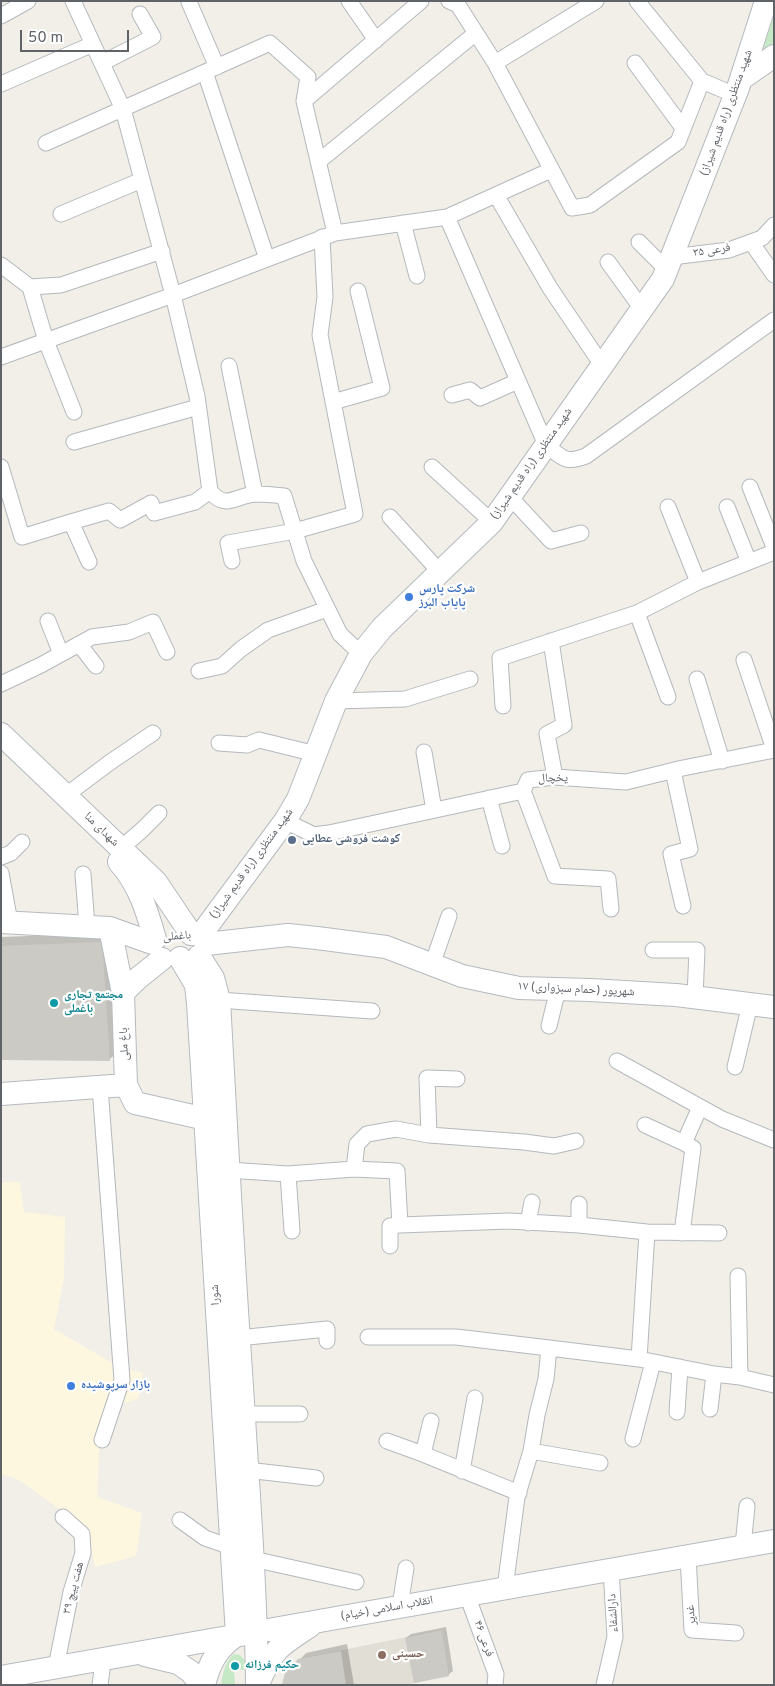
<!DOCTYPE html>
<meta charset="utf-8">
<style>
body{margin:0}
#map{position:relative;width:775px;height:1686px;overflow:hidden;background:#f1efe8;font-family:Overpass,sans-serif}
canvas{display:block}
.frame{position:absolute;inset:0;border:2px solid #5f6368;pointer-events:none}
.scale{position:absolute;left:20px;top:30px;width:109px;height:22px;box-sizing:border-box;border:2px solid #5f6368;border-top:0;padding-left:6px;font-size:15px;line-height:18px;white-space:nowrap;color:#5f6368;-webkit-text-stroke:4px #fff;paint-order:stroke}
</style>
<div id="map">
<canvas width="775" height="1686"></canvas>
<div class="frame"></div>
<div class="scale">50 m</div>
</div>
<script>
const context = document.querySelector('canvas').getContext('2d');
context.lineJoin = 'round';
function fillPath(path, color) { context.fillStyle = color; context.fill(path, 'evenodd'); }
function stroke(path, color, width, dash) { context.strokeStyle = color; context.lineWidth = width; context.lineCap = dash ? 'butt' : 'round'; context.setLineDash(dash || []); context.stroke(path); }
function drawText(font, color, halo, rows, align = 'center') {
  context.font = font + ' Overpass,"Noto Naskh Arabic",sans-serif'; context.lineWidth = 4.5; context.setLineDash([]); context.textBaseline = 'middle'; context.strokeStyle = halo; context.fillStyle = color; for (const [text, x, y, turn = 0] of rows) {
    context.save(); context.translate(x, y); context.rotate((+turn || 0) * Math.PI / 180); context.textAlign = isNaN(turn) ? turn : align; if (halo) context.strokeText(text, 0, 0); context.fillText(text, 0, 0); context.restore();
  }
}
const commercial = new Path2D(`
 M1,1182H20L24,1212L65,1217L64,1278L54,1329L119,1367L143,1373L138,1399L114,1406L99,1450L97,1497L142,1513L136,1556L95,1567L88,1529L19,1480L1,1474Z`);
const education = new Path2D(`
 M442,1630L449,1676L405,1685H282L285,1673L298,1659Z`);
const green = new Path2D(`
 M774,16V44L762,52Z
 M234,1654L240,1655L245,1661L244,1670L239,1669L234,1672L235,1685H221C223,1673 225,1662 234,1654Z`);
const shadow = new Path2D(`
 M111,933L119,1050L109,1060L1,1059V937Z
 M446,1627L453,1671L448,1675L406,1638L411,1634Z
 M347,1644L354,1685H283L286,1674L306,1653Z`);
const building = new Path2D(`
 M102,942L110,1061L1,1060V946Z
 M442,1630L449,1676L414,1683L405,1638Z
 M341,1651L346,1685H282L285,1673L298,1659Z`);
const street = new Path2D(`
 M73,1L123,109L173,295L197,396L210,491C226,511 236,495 256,494C266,494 275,495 284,496L304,561L340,634L361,654
 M349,1L376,40
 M449,1L458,5L495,63L572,208L590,205L678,142L702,81
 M637,1L702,81L735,95
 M189,2L217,67
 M1,16L28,1
 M102,63L153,37L140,14
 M495,63L596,1
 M635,63L683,128
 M205,72L267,259
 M1,84L93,44
 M46,143L270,43L308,77L304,101
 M318,162L476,33
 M496,195L550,288L602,365
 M61,214L142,180
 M447,217L546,445C563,458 565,464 586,456L774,320
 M403,223L417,276
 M335,233L304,101L421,1
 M639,242L667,270
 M751,242L774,275
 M672,257L729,250L762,238L774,225
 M608,262L642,309
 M1,265L30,287L46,341L74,412
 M30,287L61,285L162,251
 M1,357L173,295L335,233L447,217L551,170
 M229,366L255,494
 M452,395L470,390L480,398L518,381
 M333,402L382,388L358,291
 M74,442L198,407
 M1,467L22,537L71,522
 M432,467L492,522
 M750,487L774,547
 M510,497L551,541L581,533
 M668,507L698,582
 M727,507L749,562
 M390,517L439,571
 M232,561L228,543L295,531L355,514L320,335L325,297L322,237
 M89,562L71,522L109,511L120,520L151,503L154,513L195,502L210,491
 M637,613L668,697
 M48,621L61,654
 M551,641L564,725L547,734L555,777
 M79,644L96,666
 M744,660L774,749
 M199,671L222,666L241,649L268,630L327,609
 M697,679L722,761
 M1,684L41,665L92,637L129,632L153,622L167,652
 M336,701L405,699L470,679
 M503,706L500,658L637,613L698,582L774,552
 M219,743L247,745L259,740L316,754
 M424,752L434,810
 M673,771L690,849L671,854L683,906
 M523,791L555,876L608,879L611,909
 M65,796L109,763L153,733
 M489,798L502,846
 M285,821L314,835L329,833L523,791L528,780L555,777L626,782L683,768L774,750
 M120,849L142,830L159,813
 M1,857L11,853L22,842
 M1,873L10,922
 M83,874L87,926
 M653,950H697L695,997
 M432,965L449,916
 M219,1000L372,1011
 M549,1026L558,989
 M617,1061L722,1119L774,1140
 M735,1067L750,1004
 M100,1087L122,1380L102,1440
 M645,1125L684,1143
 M429,1135L427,1078L457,1079
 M354,1169L357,1144L367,1134L396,1129L429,1135L524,1142L554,1146L576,1141
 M228,1170L288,1174L354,1169L397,1171L400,1225
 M288,1174L292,1231
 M579,1204V1225
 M528,1223L532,1202
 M682,1233L693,1148L684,1143L700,1107
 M390,1246V1226L400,1225L509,1221L579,1225L647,1232L719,1233
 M738,1276L740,1377
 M368,1337H456L549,1348L639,1359L714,1374L740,1377L774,1385
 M238,1338L327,1329V1341
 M639,1359L647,1232
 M710,1409L714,1374
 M677,1412L680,1367
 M243,1414H300
 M633,1439L653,1362
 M387,1441L423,1454L519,1493
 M531,1451L600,1463
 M423,1454L431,1421
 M247,1470L316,1478
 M462,1471L475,1398
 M180,1520L205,1538L231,1547
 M743,1546L747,1506
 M688,1556L692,1630L736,1633
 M253,1559L356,1582
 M505,1588L517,1497L531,1451L537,1415L546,1379L549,1348
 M467,1595L496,1674L495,1685
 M400,1606L406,1568
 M56,1667L71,1592L83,1553L82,1534L63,1517
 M100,1685L102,1670
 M604,1685L615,1637L611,1569`);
const secondary = new Path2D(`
 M741,79L774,56
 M1,734L156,882L191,934
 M119,862C139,884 147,911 155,939
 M1,922L110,928L152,943
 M200,936L285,821L298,799L336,701L361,654L382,628L492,522L663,279L738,88L766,1
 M206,944L288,935L317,938L386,947L462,976L519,988L590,990L676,995L774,1007
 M199,956L213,978L219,1000C226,1128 233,1257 242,1386C248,1485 256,1585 257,1685
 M180,958L196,985L198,1003L237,1635C218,1647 209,1663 204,1685
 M123,993L137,979L162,959
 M126,1085L135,1103L206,1119
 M1,1094L126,1085L123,993L110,928
 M145,1655L178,1663L191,1672L201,1685
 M1,1677L774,1541
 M259,1682C273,1648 281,1645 310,1626`);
const markers = [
 [409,597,5,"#3f7fe0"],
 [292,840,5,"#5c6f8a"],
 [54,1003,5,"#0f9aa8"],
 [71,1386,5,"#3f7fe0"],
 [382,1655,5,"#8d6e63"],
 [235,1666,5,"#0f9aa8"]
];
const streetNames = [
 ["شهید منتظری (راه قدیم شیراز)",727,113,-70],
 ["فرعی ۳۵",712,251,-9],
 ["شهید منتظری (راه قدیم شیراز)",532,464,-55],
 ["یخچال",553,779,-1],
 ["شهدای منا",101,830,44],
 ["شهید منتظری (راه قدیم شیراز)",252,864,-54],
 ["باغملی",177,937,-4],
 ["۱۷ شهریور (حمام سبزواری)",576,990,3],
 ["باغ ملی",125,1044,-92],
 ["شورا",216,1295,-93],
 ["هفت پیچ ۳۹",74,1588,-75],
 ["انقلاب اسلامی (خیام)",387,1609,-10],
 ["دارالشفاء",614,1613,-93],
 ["غدیر",692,1615,-96],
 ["فرعی ۴۶",483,1639,70]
];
const shopNames = [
 ["شرکت پارس",419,590],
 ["پایاب البرز",419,604],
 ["بازار سرپوشیده",81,1386]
];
const serviceNames = [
 ["گوشت فروشی عطایی",302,840]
];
const cultureNames = [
 ["مجتمع تجاری",64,996],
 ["باغملی",64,1010],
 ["حکیم فرزانه",245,1666]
];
const educationNames = [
 ["حسینی",392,1655]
];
fillPath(commercial, '#fef7e0');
fillPath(education, '#e1ded6');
fillPath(green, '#c5e8c5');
fillPath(shadow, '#0003');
fillPath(building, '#cccac5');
stroke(street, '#b5b8bc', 17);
stroke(secondary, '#b6babf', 24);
stroke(street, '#fff', 15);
stroke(secondary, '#fff', 22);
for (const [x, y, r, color] of markers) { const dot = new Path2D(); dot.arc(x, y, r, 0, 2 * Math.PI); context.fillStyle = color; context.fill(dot); stroke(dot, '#fff', 2); }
drawText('12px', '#5f6368', '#fff', streetNames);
drawText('bold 12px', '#366cbe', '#fff', shopNames, 'left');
drawText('bold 12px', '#4e5e75', '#fff', serviceNames, 'left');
drawText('bold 12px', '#0d838f', '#fff', cultureNames, 'left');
drawText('bold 12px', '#785e54', '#fff', educationNames, 'left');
</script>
